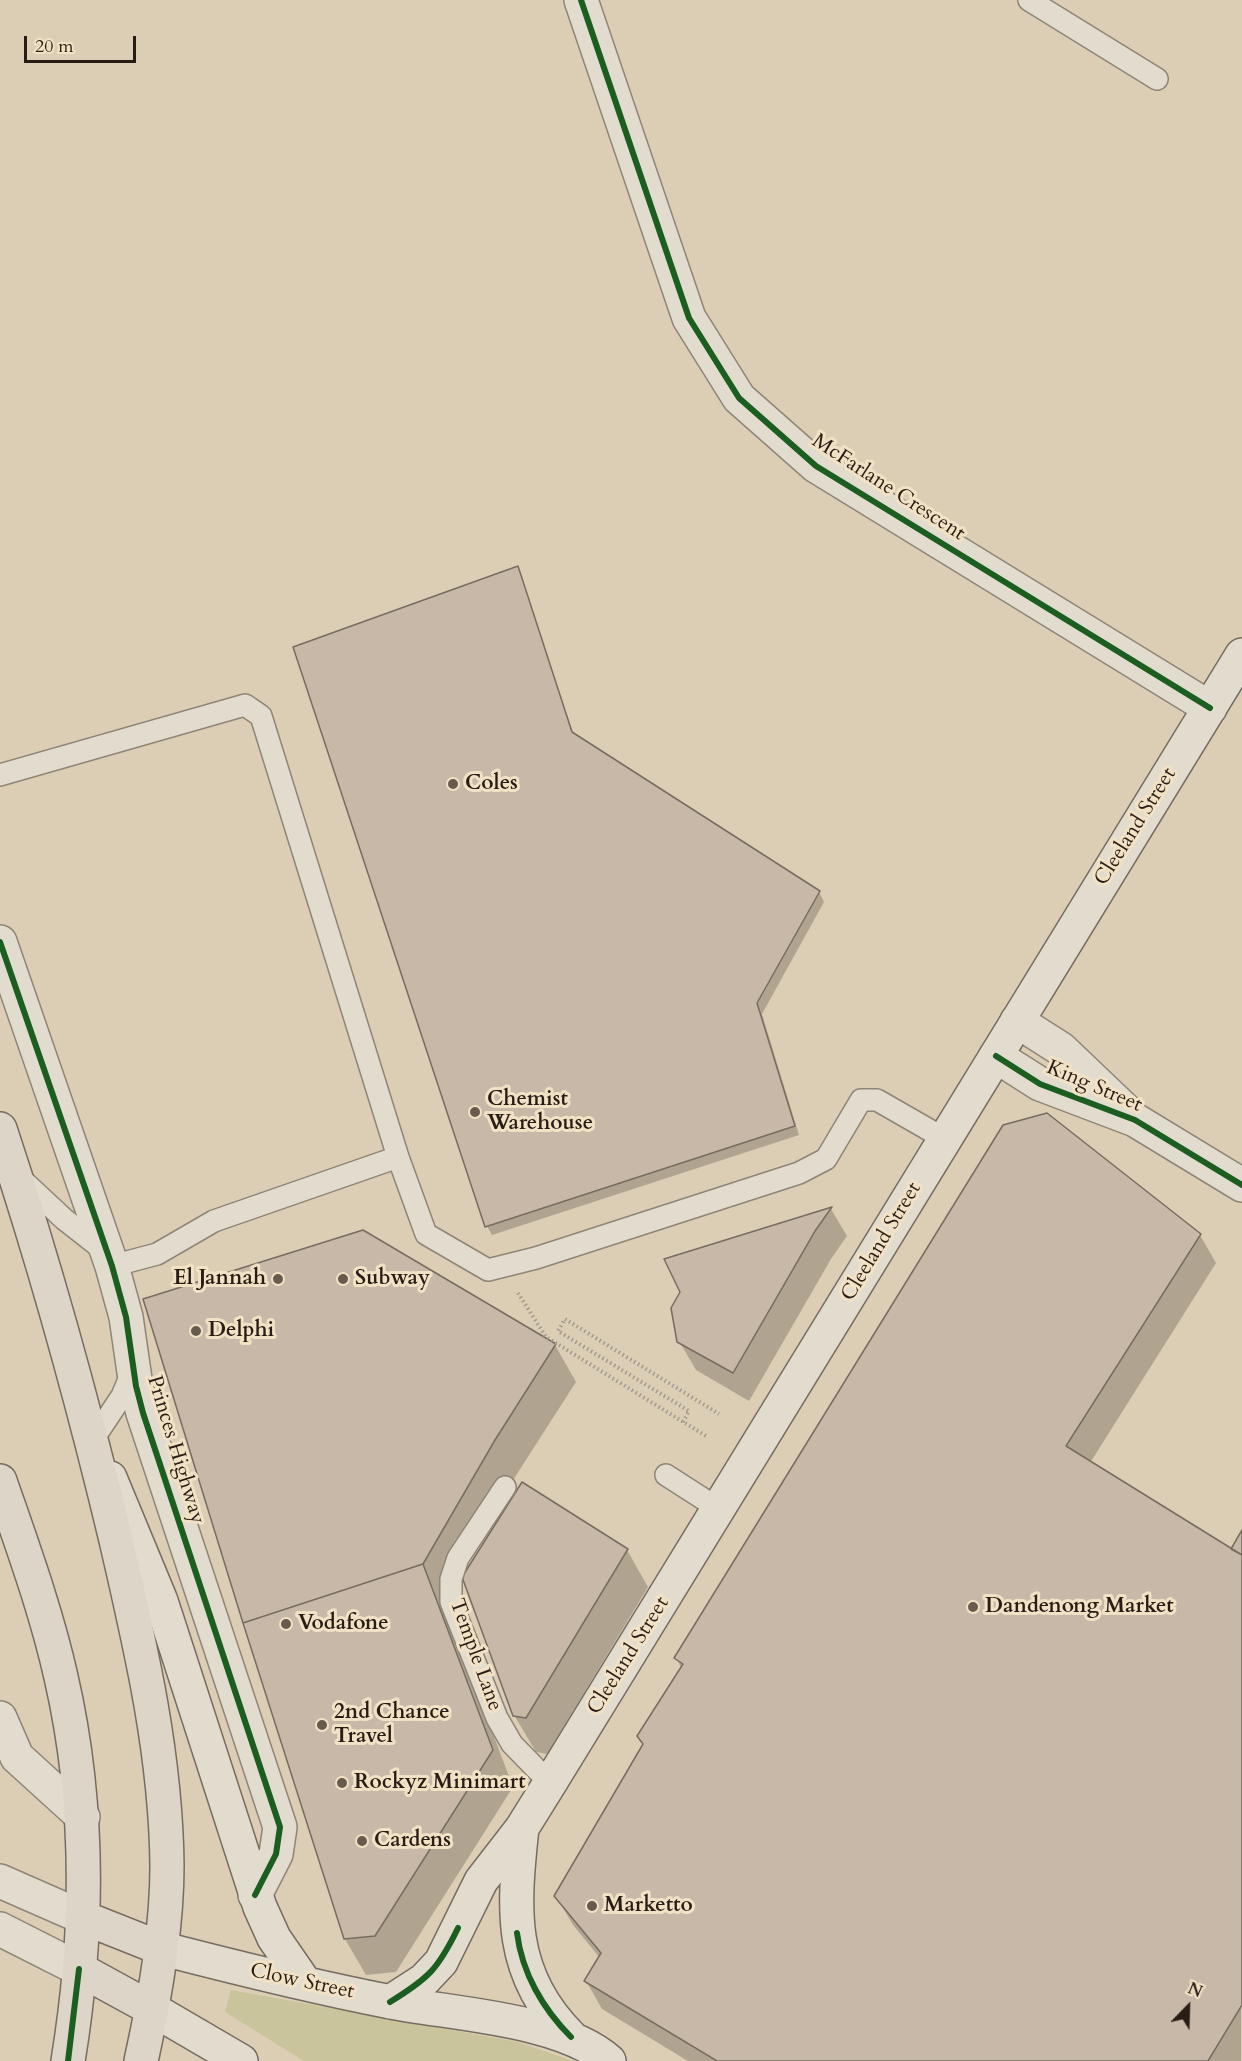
<!DOCTYPE html>
<style>
body{margin:0}
#map{position:relative;width:1242px;height:2061px;overflow:hidden;background:#dcceb5;font-family:Cardo,serif}
canvas{display:block}
.north{position:absolute;left:1158px;top:1977px;width:60px;height:60px;-webkit-text-stroke:4px #f2e2c5;paint-order:stroke;rotate:23deg;font-size:16px;font-weight:700;line-height:24px;text-align:center;color:#281d15}
.north::after{content:'';display:block;margin:auto;width:21px;height:27px;background:#281d15;clip-path:polygon(50% 0,100% 100%,50% 72%,0 100%)}
.scale{position:absolute;left:24px;top:36px;width:112px;height:27px;box-sizing:border-box;border:3px solid #281d15;border-top:0;padding-left:8px;font-size:18px;line-height:21px;white-space:nowrap;color:#281d15;-webkit-text-stroke:4px #f2e2c5;paint-order:stroke}
</style>
<div id="map">
<canvas width="1242" height="2061"></canvas>
<div class="north">N</div>
<div class="scale">20 m</div>
</div>
<script>
const context = document.querySelector('canvas').getContext('2d');
context.lineJoin = 'round';
function fillPath(path, color) { context.fillStyle = color; context.fill(path, 'evenodd'); }
function stroke(path, color, width, dash) { context.strokeStyle = color; context.lineWidth = width; context.lineCap = dash ? 'butt' : 'round'; context.setLineDash(dash || []); context.stroke(path); }
function drawText(font, color, halo, rows, align = 'center') {
  context.font = font + ' Cardo,serif'; context.lineWidth = 6; context.setLineDash([]); context.textBaseline = 'middle'; context.strokeStyle = halo; context.fillStyle = color; for (const [text, x, y, turn = 0] of rows) {
    context.save(); context.translate(x, y); context.rotate((+turn || 0) * Math.PI / 180); context.textAlign = isNaN(turn) ? turn : align; if (halo) context.strokeText(text, 0, 0); context.fillText(text, 0, 0); context.restore();
  }
}
const green = new Path2D(`
 M231,1990L518,2042L573,2061H304L225,2012Z`);
const shadow = new Path2D(`
 M517,568L574,735L819,892L824,902L762,1014L799,1135L492,1235L487,1226Z
 M831,1209L847,1236L831,1259L749,1401L696,1370L679,1341L681,1292L666,1260Z
 M362,1231L555,1345L576,1382L515,1477L443,1601L513,1787L396,1972L366,1975L345,1939Z
 M1200,1235L1216,1263L1090,1463L1231,1551L1242,1533L1241,2061H688L602,2009L586,1981L600,1958L573,1925L556,1896L644,1746L682,1669L676,1658Z
 M523,1484L627,1550L648,1587L547,1754L536,1752L514,1715Z`);
const building = new Path2D(`
 M518,566L572,732L820,891L757,1003L795,1126L485,1227L293,647Z
 M1047,1113L1201,1234L1066,1446L1242,1555V2005L1208,2061H717L584,1981L601,1953L554,1896L643,1744L637,1736L683,1664L674,1658L1003,1125Z
 M832,1207L815,1231L733,1373L677,1342L671,1308L680,1292L664,1259Z
 M363,1230L556,1344L495,1440L423,1564L243,1623L143,1299Z
 M522,1482L628,1549L526,1718L513,1716L462,1577Z
 M1242,1530V1555L1231,1549Z
 M423,1564L493,1750L375,1936L344,1939L243,1623Z`);
const path = new Path2D(`
 M518,1293L546,1337L706,1436
 M683,1422L689,1411L558,1331L565,1319L719,1414`);
const service = new Path2D(`
 M1029,0L1157,79
 M0,775L245,705L261,716L398,1157L426,1234L488,1270L536,1258L799,1173L826,1159L861,1100H877L945,1139
 M19,1177L64,1219L106,1252
 M112,1266L157,1254L214,1221L398,1157
 M92,1441L122,1396L132,1372
 M666,1475L719,1509
 M505,1487L458,1558L451,1579V1602L497,1718L512,1744L550,1783`);
const minor = new Path2D(`
 M581,0L689,318L739,398L816,466L1210,708
 M0,942L112,1266L126,1317L136,1386L143,1413L280,1827L276,1854L255,1895
 M1017,1021L1061,1049L1125,1110
 M996,1056L1040,1084L1135,1120L1242,1185
 M0,1718L17,1757L83,1817`);
const tertiary = new Path2D(`
 M0,1881L82,1917
 M0,1929L79,1969`);
const secondary = new Path2D(`
 M110,1478L161,1601L260,1907L274,1938L305,1983
 M522,1828C513,1910 508,1974 571,2037
 M160,1948C237,1968 314,1987 391,2002C453,2014 562,2019 609,2061
 M390,2002L424,1980L441,1962L481,1881L522,1828L550,1783L1242,655
 M152,2009L241,2061`);
const trunk = new Path2D(`
 M0,1129C45,1265 83,1402 116,1540C141,1648 166,1755 167,1866C167,1931 155,1998 141,2061
 M0,1481C22,1545 46,1610 61,1677C90,1803 89,1933 68,2061
 M82,1917L160,1948
 M79,1969L152,2009`);
const cycleway = new Path2D(`
 M581,0L689,318L739,398L816,466L1210,708
 M0,942L112,1266L126,1317L136,1386L143,1413L280,1827L276,1854L255,1895
 M996,1056L1040,1084L1135,1120L1242,1185
 M517,1933C522,1973 543,2009 571,2037
 M390,2002C429,1978 438,1969 458,1928
 M68,2061L79,1969`);
const markers = [
 [453,784,6,"#675b4d"],
 [475,1112,6,"#675b4d"],
 [278,1279,6,"#675b4d"],
 [343,1279,6,"#675b4d"],
 [196,1331,6,"#675b4d"],
 [973,1607,6,"#675b4d"],
 [286,1624,6,"#675b4d"],
 [322,1725,6,"#675b4d"],
 [342,1783,6,"#675b4d"],
 [362,1841,6,"#675b4d"],
 [592,1906,6,"#675b4d"]
];
const streetNames = [
 ["McFarlane Crescent",888,488,33],
 ["Cleeland Street",1136,827,-58],
 ["King Street",1094,1087,23],
 ["Cleeland Street",882,1242,-59],
 ["Princes Highway",175,1450,73],
 ["Temple Lane",475,1655,70],
 ["Cleeland Street",629,1656,-58],
 ["Clow Street",302,1982,12]
];
const poiNames = [
 ["Coles",465,784],
 ["Chemist",487,1100],
 ["Warehouse",487,1124],
 ["El Jannah",266,1279,"right"],
 ["Subway",355,1279],
 ["Delphi",208,1331],
 ["Dandenong Market",985,1607],
 ["Vodafone",298,1624],
 ["2nd Chance",334,1713],
 ["Travel",334,1737],
 ["Rockyz Minimart",354,1783],
 ["Cardens",374,1841],
 ["Marketto",604,1906]
];
fillPath(green, '#c9c49b');
fillPath(shadow, '#0003');
fillPath(building, '#c8b8a8');
stroke(building, '#766d60', 1.5);
stroke(service, '#8e8576', 24);
stroke(minor, '#8e8576', 36);
stroke(tertiary, '#8e8576', 36);
stroke(secondary, '#766d60', 36);
stroke(trunk, '#766d60', 36);
stroke(path, '#a09a90', 4, [1.5, 3]);
stroke(service, '#e2dccf', 21);
stroke(minor, '#e2dccf', 33);
stroke(tertiary, '#e2dccf', 33);
stroke(secondary, '#e2dccf', 33);
stroke(trunk, '#ddd6c8', 33);
stroke(cycleway, '#1b5e20', 6);
for (const [x, y, r, color] of markers) { const dot = new Path2D(); dot.arc(x, y, r, 0, 2 * Math.PI); context.fillStyle = color; context.fill(dot); stroke(dot, '#f2e2c5', 2); }
drawText('21px', '#281d15', '#f2e2c5', streetNames);
drawText('bold 21px', '#281d15', '#f2e2c5', poiNames, 'left');
</script>
